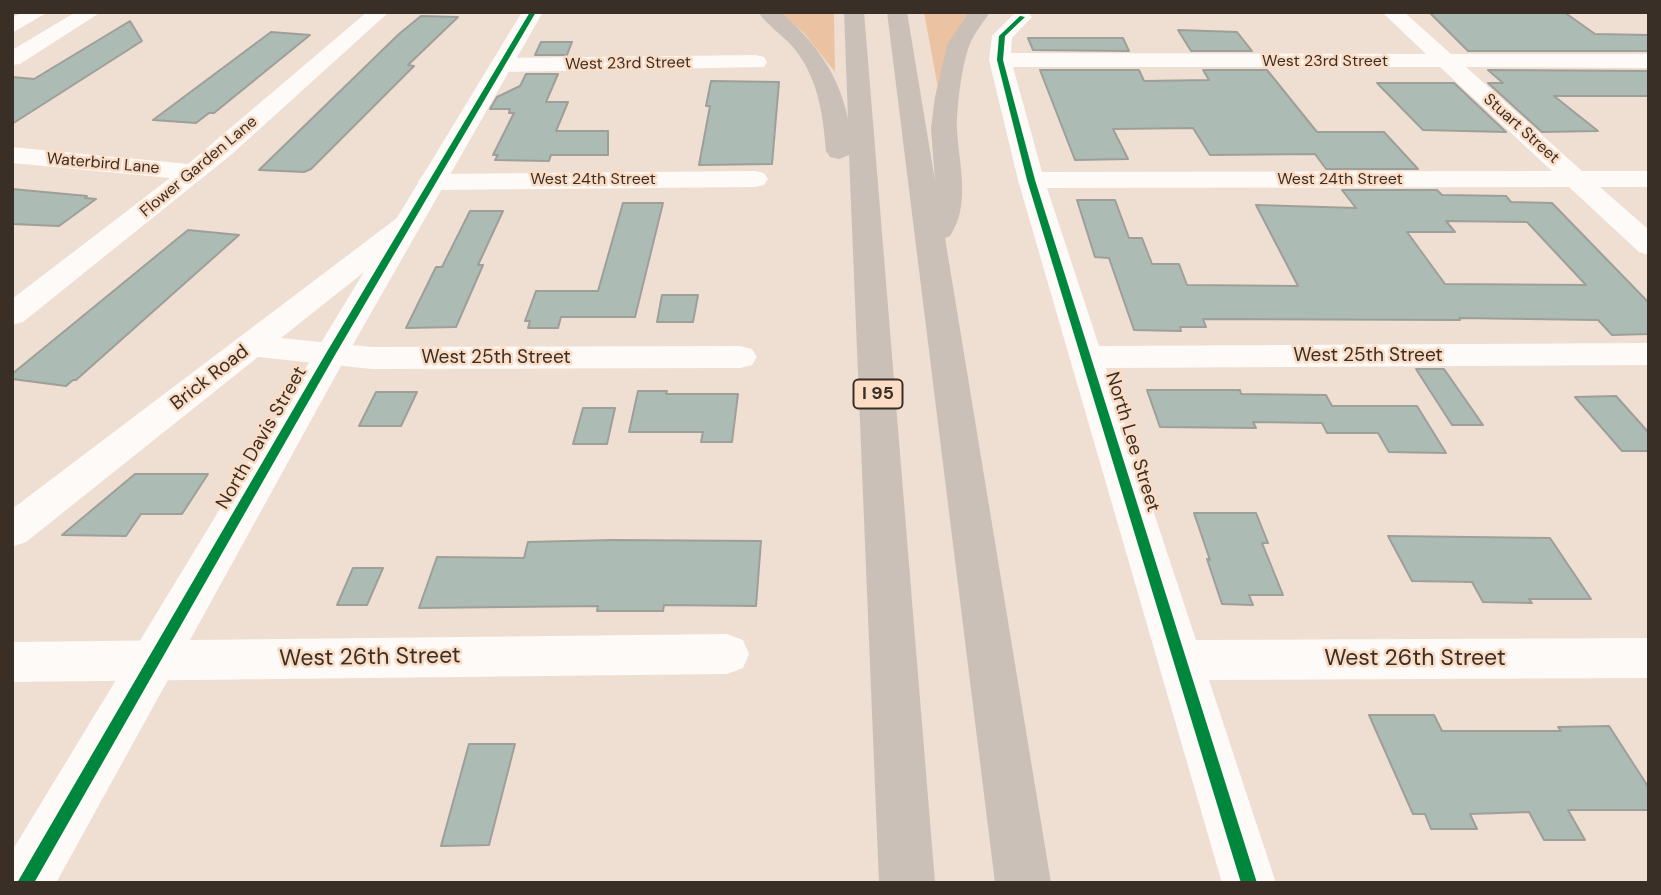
<!DOCTYPE html>
<style>
body{margin:0}
#map{position:relative;width:1661px;height:895px;overflow:hidden;background:#efded2;font-family:"DM Sans",sans-serif}
canvas{display:block}
.frame{position:absolute;inset:0;border:14px solid #3a2f26;pointer-events:none}
</style>
<div id="map">
<canvas width="1661" height="895"></canvas>
<div class="frame"></div>
</div>
<script>
const context = document.querySelector('canvas').getContext('2d');
context.lineJoin = 'round';
function fillPath(path, color) { context.fillStyle = color; context.fill(path, 'evenodd'); }
function stroke(path, color, width, dash) { context.strokeStyle = color; context.lineWidth = width; context.lineCap = dash ? 'butt' : 'round'; context.setLineDash(dash || []); context.stroke(path); }
function drawText(font, color, halo, rows, align = 'center') {
  context.font = font + ' "DM Sans",sans-serif'; context.lineWidth = 5; context.setLineDash([]); context.textBaseline = 'middle'; context.strokeStyle = halo; context.fillStyle = color; for (const [text, x, y, turn = 0] of rows) {
    context.save(); context.translate(x, y); context.rotate((+turn || 0) * Math.PI / 180); context.textAlign = isNaN(turn) ? turn : align; if (halo) context.strokeText(text, 0, 0); context.fillText(text, 0, 0); context.restore();
  }
}
const green = new Path2D(`
 M780,12H834L835,72L804,33Z
 M924,12H985L938,88Z`);
const building = new Path2D(`
 M1429,12H1564L1595,34L1649,35V51H1468Z
 M421,16L458,17L408,65L414,66L311,169L304,172L259,170L399,34Z
 M130,21L142,41L12,124V77L34,79Z
 M1178,30L1237,32L1252,51H1191Z
 M271,32L310,35L214,113H209L196,123L153,120Z
 M1028,38H1123L1129,51L1033,50Z
 M541,42H572L567,55H535Z
 M1040,70H1139L1144,81L1209,80L1203,70H1267L1317,132H1384L1418,169H1326L1315,154L1210,155L1193,128L1113,129L1128,159L1075,160Z
 M1488,70L1649,71V96H1554L1598,131L1542,132L1488,83H1503Z
 M526,74H558L546,102H568L556,131H608V155H551L549,161L495,160L498,155H493L514,113H509L510,109H490L497,97L520,86Z
 M711,81L779,82L772,164L699,165L710,106H706Z
 M1377,83H1454L1506,132L1423,130Z
 M12,189L87,196L85,198L96,199L59,226L12,224Z
 M1342,190H1437L1442,195L1506,196L1511,202L1552,203L1649,303V334L1612,335L1598,320L1459,318L1460,320L1203,319L1206,327H1180L1181,331L1134,330L1109,258L1095,257L1077,200H1115L1129,238H1142L1152,264H1179L1187,285L1298,286L1256,205L1356,208ZM1446,221L1527,222L1586,285L1445,284L1407,232H1455Z
 M623,203H663L635,317H561L558,328H528L530,321H525L536,291H598Z
 M470,211H503L478,265H483L456,327L406,328L436,267H442Z
 M188,230L239,235L76,380H73L66,386L12,379V374Z
 M662,295H698L693,322H657Z
 M1416,369H1444L1483,425H1452Z
 M1147,390H1240L1241,394L1326,395L1332,406H1417L1446,453L1389,452L1378,433H1327L1322,423L1253,422L1256,428L1160,427Z
 M638,391H667L666,394H738L732,442H701L703,432H629Z
 M376,392H417L401,426H359Z
 M1616,396L1649,433V451H1622L1575,397Z
 M583,408H615L607,444H573Z
 M135,474H208L182,514H141L126,536L62,535Z
 M1194,513H1256L1268,543H1262L1283,595H1249L1253,605L1222,604L1207,559L1210,560Z
 M1388,536L1550,538L1591,599H1529L1532,603L1483,602L1472,582L1412,581Z
 M612,540L761,541L756,606L664,605L663,611H597L598,606L419,608L437,557L524,558L528,542Z
 M353,568H383L367,605H337Z
 M1369,715H1434L1442,731H1561L1558,727L1609,726L1649,788V810H1568L1585,840H1544L1529,812L1470,814L1477,829H1431L1425,814H1413Z
 M469,744H515L489,845L441,846Z`);
const minor = new Path2D(`
 M23,12H48L12,33V18Z
 M76,12H101L20,64L12,65V50Z
 M367,12H389L232,154L23,322L12,325V299L170,178L12,163V147L188,164Z
 M1027,12L1032,17L1012,38L1011,53L1426,54L1382,12H1404L1451,54H1649V68L1466,67L1582,171H1649V187H1600L1649,230V255L1639,252L1569,187L1047,188L1099,346L1649,343V365L1106,368L1196,640L1649,638V678L1209,680L1276,883H1222L1018,180L989,60L992,36L1015,13ZM1013,67H1440L1552,171L1042,172Z
 M756,55L764,57L767,62L764,67L501,72L493,70L490,65L493,60L501,58Z
 M755,171L764,173L768,179L764,185L755,187L431,190L422,188L418,182L422,176L431,174Z
 M407,216L417,218L421,224L417,230L281,338L372,347L740,346L752,349L757,357L752,365L740,368L372,369L258,357L26,542L12,547V509L397,218Z
 M727,634L743,640L749,654L743,668L727,674L12,682V642Z`);
const tertiary = new Path2D(`
 M522,12H543L347,355L56,883H12V851Z`);
const motorway = new Path2D(`
 M758,12H781C815,42 839,74 848,119L844,12H864L935,883H879L849,155L839,159L830,157L826,151C823,114 818,77 793,47C782,35 767,25 758,12Z
 M887,12H907L935,181L931,128L935,97L947,45L969,12H990C984,22 974,33 970,44C962,62 956,111 957,130C959,165 971,205 950,236L945,238L1051,883H995Z`);
const cycleway = new Path2D(`
 M530,12H536L335,355L34,883H17L325,355Z
 M1020,16L1025,17L1005,36L1003,60L1035,180L1257,883H1241L1027,180L997,60L999,36Z`);
const farStreetnames = [
 ["West 23rd Street",1325,62],
 ["West 23rd Street",628,64,-1],
 ["Stuart Street",1521,129,42],
 ["Waterbird Lane",103,164,5],
 ["Flower Garden Lane",199,167,-40],
 ["West 24th Street",593,180],
 ["West 24th Street",1340,180]
];
const shields = [
 [878,394,49]
];
const shieldNames = [
 ["I 95",878,394]
];
const streetNames = [
 ["West 25th Street",1368,356],
 ["West 25th Street",496,358],
 ["Brick Road",210,378,-38],
 ["North Davis Street",262,438,-60],
 ["North Lee Street",1132,442,73]
];
const nearStreetnames = [
 ["West 26th Street",370,658,-1],
 ["West 26th Street",1415,659]
];
fillPath(green, '#ebc3a2');
fillPath(building, '#adbbb5');
stroke(building, '#9e9f99', 2);
fillPath(minor, '#fdfaf8');
fillPath(tertiary, '#fdfaf8');
fillPath(motorway, '#cac0b8');
fillPath(cycleway, '#00873e');
drawText('16px', '#3a2f26', '#fbddc6', farStreetnames);
for (const [x, y, w] of shields) { const box = new Path2D(); box.roundRect(x - w / 2, y - 14.5, w, 29, 5); context.fillStyle = '#fbddc6'; context.fill(box); stroke(box, '#3a2f26', 2); }
drawText('bold 18px', '#3a2f26', null, shieldNames);
drawText('19px', '#3a2f26', '#fbddc6', streetNames);
drawText('23px', '#3a2f26', '#fbddc6', nearStreetnames);
</script>
